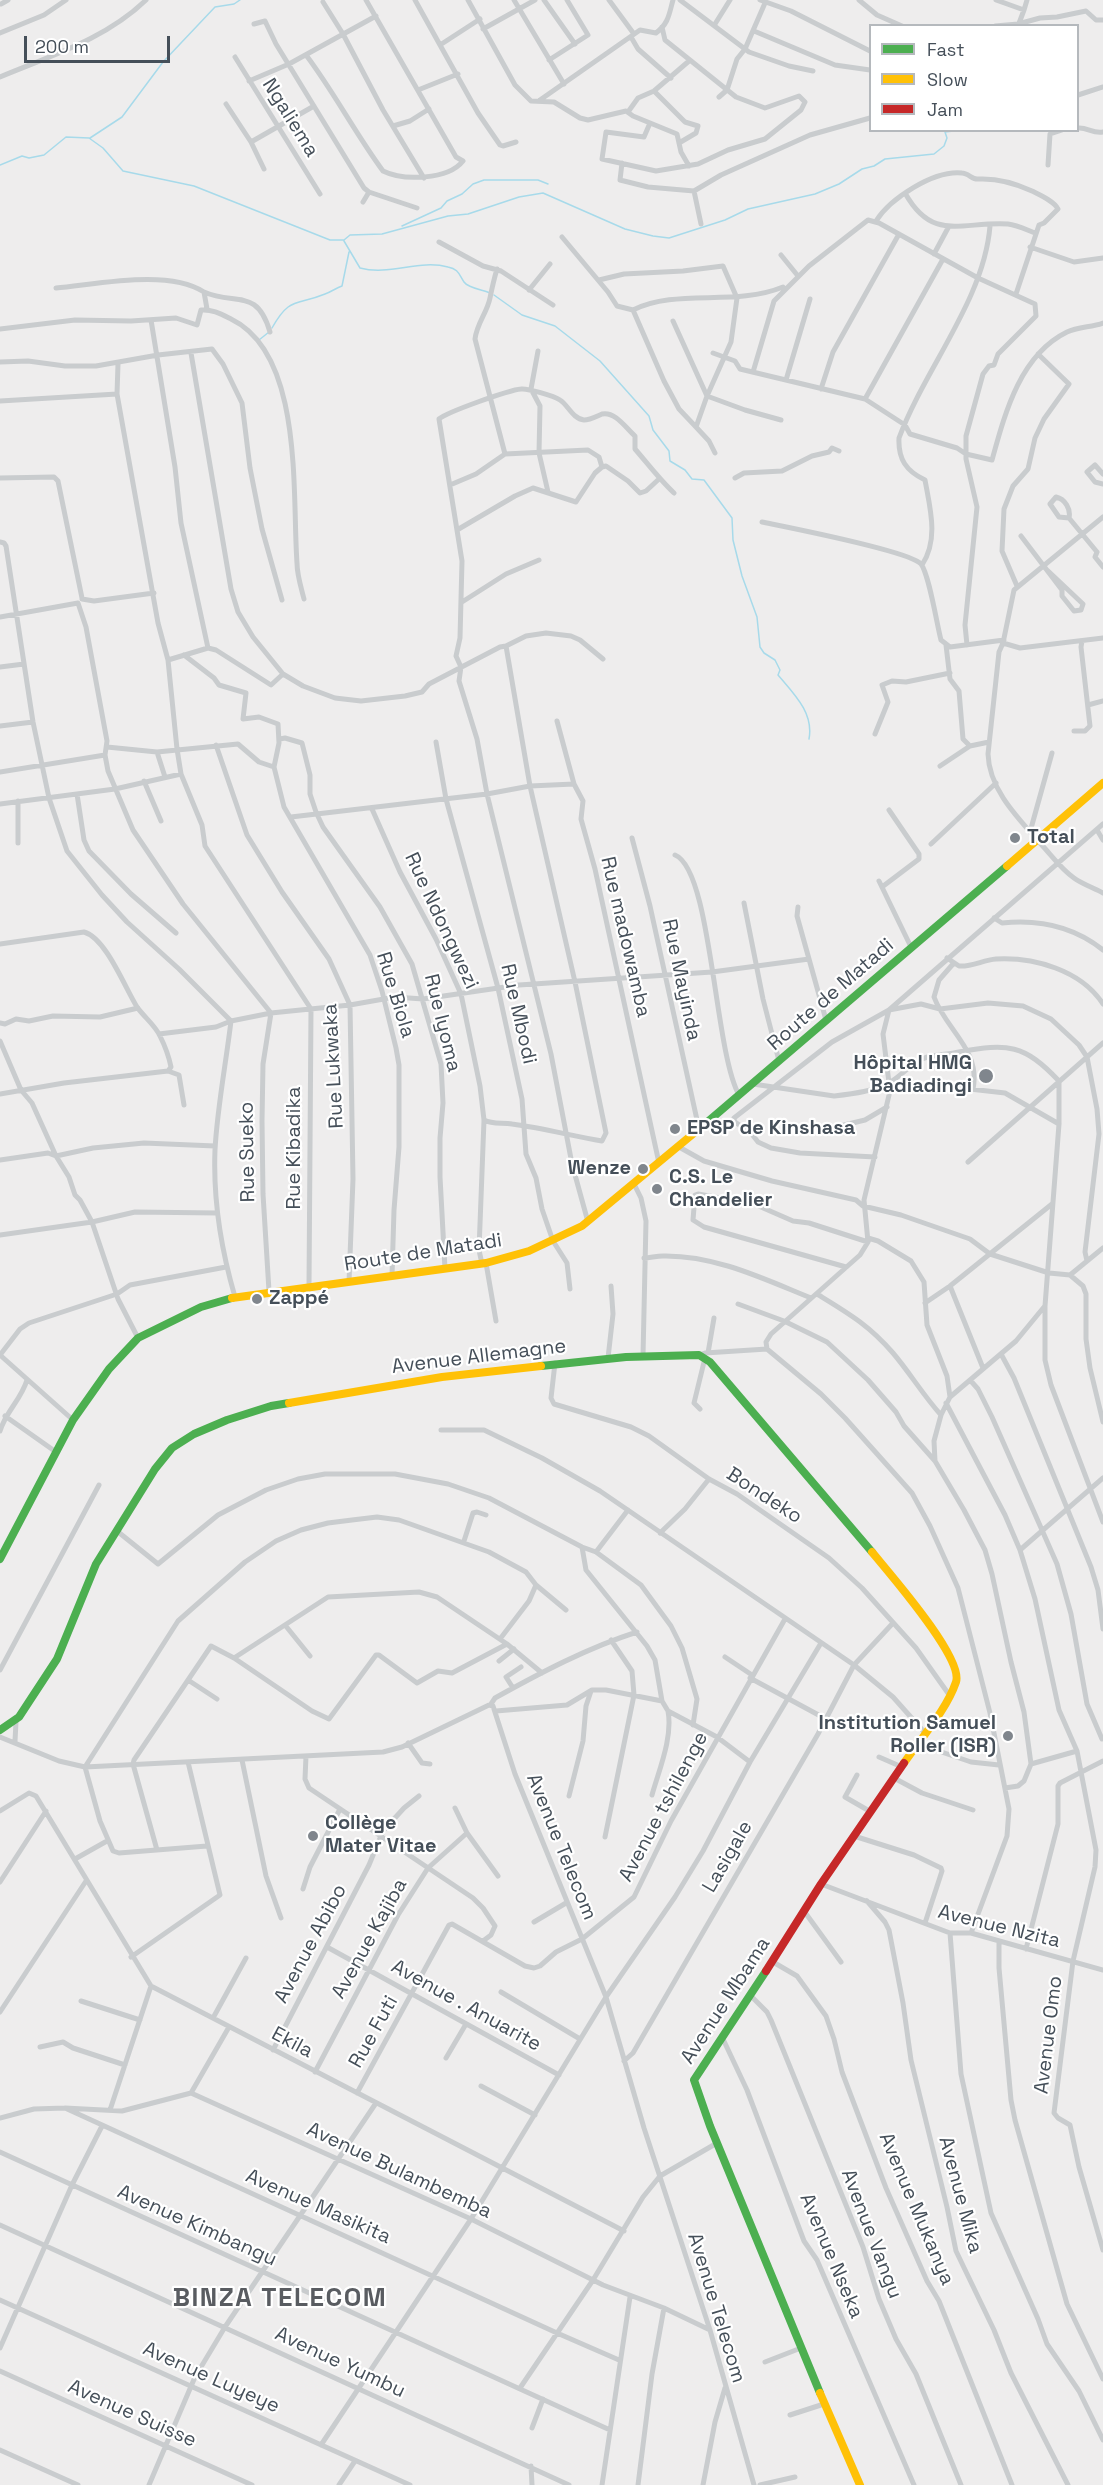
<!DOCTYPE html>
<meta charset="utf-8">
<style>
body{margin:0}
#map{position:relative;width:1103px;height:2485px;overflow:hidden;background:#eeeded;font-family:"Space Grotesk",sans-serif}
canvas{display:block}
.legend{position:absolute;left:869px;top:24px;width:210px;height:108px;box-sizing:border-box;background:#fff;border:2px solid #b5b9bd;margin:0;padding:8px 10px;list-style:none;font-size:18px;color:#454f59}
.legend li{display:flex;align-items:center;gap:12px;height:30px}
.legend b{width:30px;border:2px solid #b5b9bd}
.scale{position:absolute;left:24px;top:36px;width:146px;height:27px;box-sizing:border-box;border:3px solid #454f59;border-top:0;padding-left:8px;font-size:18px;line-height:21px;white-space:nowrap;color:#454f59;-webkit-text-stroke:4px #fff;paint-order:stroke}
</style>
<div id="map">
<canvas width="1103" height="2485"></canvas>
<ul class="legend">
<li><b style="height:8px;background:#4caf50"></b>Fast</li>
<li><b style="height:8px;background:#ffc107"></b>Slow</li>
<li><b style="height:8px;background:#c62828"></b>Jam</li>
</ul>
<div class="scale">200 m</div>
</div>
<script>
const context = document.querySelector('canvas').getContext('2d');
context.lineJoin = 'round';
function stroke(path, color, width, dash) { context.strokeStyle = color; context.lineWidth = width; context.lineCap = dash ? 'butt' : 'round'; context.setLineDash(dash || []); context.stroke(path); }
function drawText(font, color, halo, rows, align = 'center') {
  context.font = font + ' "Space Grotesk",sans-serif'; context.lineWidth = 4.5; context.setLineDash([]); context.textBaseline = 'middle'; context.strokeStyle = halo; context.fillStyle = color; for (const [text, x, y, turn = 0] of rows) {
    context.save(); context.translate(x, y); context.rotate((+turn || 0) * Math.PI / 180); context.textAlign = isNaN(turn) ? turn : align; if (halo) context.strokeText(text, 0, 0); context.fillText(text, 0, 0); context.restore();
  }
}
const stream = new Path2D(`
 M90,138L122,117L163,62L215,7L234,4L240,0
 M0,165L22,156L29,158L44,155L66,137L89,138L103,148L123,171L194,186L330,240H344L350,235L382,234L448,216L468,214L519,197L543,193L625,229L653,236L669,238L725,220L748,209L815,194L839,184L862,169L874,166L885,159L934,154L944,146L947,138L945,132L962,130
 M402,226L441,208L447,201L462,194L473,184L484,180H538L548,184
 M344,241L360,268C390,276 419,259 448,267C459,269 459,275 464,282C468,288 483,290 490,293
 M494,295L522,315L555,326L600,361L649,416L653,430L669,451L670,461L685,470L692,479L704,480L732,518L733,540L742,576L757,617L760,647L764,653L775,660L780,670L778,675C794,694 814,713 809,739
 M272,328C290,296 296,306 325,294C331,292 336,288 342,286L349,252
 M259,340L269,332`);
const street = new Path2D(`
 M415,0L440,45
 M468,0L515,85L531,101L554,102L580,118L588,120L626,111L633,116L677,134L681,152L689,166
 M514,0L564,84
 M544,0L575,44
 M609,0L634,34
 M680,0L749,52L789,66L813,71
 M760,0L791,11L870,51
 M859,0L877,15L902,26
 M996,0L1024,10L1027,0
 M323,2L343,34L383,110L424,178
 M1,4L8,0
 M480,19L440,45L478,113L500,145L503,146L516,142
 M254,24L265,21L276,44L364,188L369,192L363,202
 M715,24L730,0
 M995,26L1018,24L1040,18L1057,17L1086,11L1096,20H1103
 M1018,26L1024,10
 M483,29L535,0
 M754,31L835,65L870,70
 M0,33L44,15L66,0
 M631,37L638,49L671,78
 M306,55C334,92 355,133 383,171C403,181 448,180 463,161L456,157L366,0
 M235,57L320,194
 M549,60L588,35L567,0
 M0,77C50,56 106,39 146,0
 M249,81L289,64L376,16
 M418,90L458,74
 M654,91L685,122L698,126L696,133L679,143
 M1078,95L1103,87
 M719,97L727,90L737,59L745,49L765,3
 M540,100L640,30L656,33C669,23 669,14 673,0
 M226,104L251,142L314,106
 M628,112L638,98L654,91L689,61
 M650,123L644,137L606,132L602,159L656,171L698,164L728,150L765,139L801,110L805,102L799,96L765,108L736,97L665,40L662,27
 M393,126L410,121L429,109
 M1078,128C1087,127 1093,134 1103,132
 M251,142L264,169
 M622,163L620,180L648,187L694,191L721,175L810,135L870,118
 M1048,165L1050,134L1062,130
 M694,191L701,224
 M369,192L417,208
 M905,193C933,243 962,221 1008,224C1017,225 1027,230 1035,233
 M876,221C890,199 933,170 962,173C968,173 973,180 978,179C997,178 1015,183 1032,191C1040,195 1054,201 1058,209L1044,223L1039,225L1016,294
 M562,237L608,292L617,306L633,310L664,381L679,409L696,427
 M439,242L483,266L501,271L553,305
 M1030,247L1074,262L1103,258
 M934,254L948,228
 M781,255L798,276
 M497,269C494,279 492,288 490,298C487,313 477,323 475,339L505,454
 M599,280L624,274L683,271L723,266L737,298L731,342L707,396L696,427L709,441L715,453
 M56,288C99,284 168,269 204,292L207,309
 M529,290L550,264
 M204,292C235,306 257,287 270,332
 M633,310C677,288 734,307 783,287
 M151,320L175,467L181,523L208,648
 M673,321L707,396L745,410L781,420
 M0,329L75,320L131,321L176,318L197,325L201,310C212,309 221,314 231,319C304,354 292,495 297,563C297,575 301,587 304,599
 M538,351L531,389L540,406L539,453L548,492
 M191,353L231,589L238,612L253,637L283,674L303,686L335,698L361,701L405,696L422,692L429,684L500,647L506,646L526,636L546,633L571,636L580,640L603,659
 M713,353L735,361L740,369L865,399L905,425L910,434L957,448L966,454L992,460C1005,413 1020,355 1067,332C1078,327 1092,327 1103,323
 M0,362L28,361L65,366H96L158,355L212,349L223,364L242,403L250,468L262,529L282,600
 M118,364L117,394L158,623L168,660L177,749L181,774L202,825L205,846L311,1009L309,1286
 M753,372L774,301L809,266L868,220L879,223L978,278L1035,304L1036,316L998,354L994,365L989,366L983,374L966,436V459L977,507L965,625L967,645
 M786,380L810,299
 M821,389L833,352L899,234
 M865,399L943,259
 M0,401L117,394
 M602,467L606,466L628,481L640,493L646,491L659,479
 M1103,474L1095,465L1087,472L1095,482L1103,484
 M0,478L54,477L58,481L82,598
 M735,478L744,473L782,471L812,456L829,452L832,448L839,451
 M450,485L476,474L505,454L588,450L599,457L602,467
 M1056,497C1065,499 1071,509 1069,518L1059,517L1050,504Z
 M1103,517L1014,590L1003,643L999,652L988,754C989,790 1019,819 1041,844C1052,856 1061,869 1074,878C1082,884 1094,888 1103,893
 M1069,518L1097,552
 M762,522C786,527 910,551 921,564C929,574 937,625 941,640L950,647L1004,640
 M457,530L515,496L533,488L576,502L595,473L602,467
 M1021,536L1062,590V596L1074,611L1081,610L1083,604L1047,570
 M0,542L4,543L6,546L33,722L49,798L67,851L102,895L127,922L179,969L231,1021C226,1063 217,1109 215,1150C213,1200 221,1249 235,1297
 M1097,552L1095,557L1103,567
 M922,565C939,539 930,508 925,480C906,471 898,459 899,438C925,368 984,300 990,226
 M1017,586L1002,551L1004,509L1013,486L1028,469L1035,438L1044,419L1069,384L1038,354
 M82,599L94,601L154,593
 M462,602L506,574L539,560
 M0,617L78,603L86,627L107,741L105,755L108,771L133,830L183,904L271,1013L263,1064L262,1121L263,1194L269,1291
 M1003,643L1020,648L1103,638
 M946,645L950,679L959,691L963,739L970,746
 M184,655L214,678L219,685L246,693L243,719L259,717L278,724L279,743L274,767
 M168,660L208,648L216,650L271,685L283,674
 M0,667L24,664
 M1088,705L1103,701
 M557,721L574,784L583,801L581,819L595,869L659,1163
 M0,726L33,722
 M1074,731H1085L1090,726L1081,647L1082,641
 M875,734L888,702L882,685L892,681L906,682L950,673
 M280,739L285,738L302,743L310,775V794L316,812L323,827L380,907L412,964L441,1064L443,1103L440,1138V1177L445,1269
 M436,742L446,799L498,988L522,1099L526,1154L536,1178L542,1209L553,1241L567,1263L570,1289
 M216,745L247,835L282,892L329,959L350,1005L353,1179L349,1282
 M107,747L157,752L238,744L259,762L274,767L284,807L370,955L382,991L396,1048L399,1065V1147L394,1210L392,1276
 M157,752L165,777
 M940,766L970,746L989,742
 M0,772L105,755
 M144,781L161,821
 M77,794L84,840L89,851L131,894L176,933
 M0,804L115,789L181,774
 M372,809L400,872L436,939L461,994L480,1086L484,1120L479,1250L482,1264
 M291,817L487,794L530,786L574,784
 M1097,830L1103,840
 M1030,832L1052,753
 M632,838L650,906L699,1129
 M18,843V801
 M931,844L996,783
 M675,855C712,870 714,1051 739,1095
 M879,881L911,947
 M882,887L919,859V854L889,810
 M744,903L763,999L779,1061
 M798,907L797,916L809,959
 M994,918L1002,923C1040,919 1073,926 1103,950
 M0,944L84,932C106,938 125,988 137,1007C144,1017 155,1025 160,1036C165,1046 169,1057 171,1067L168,1071
 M947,958L959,966C972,967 983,960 996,959C1034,957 1081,970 1103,1004
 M953,964L939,980L934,997C946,1030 981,1050 973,1089
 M0,1023L5,1024L16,1019L29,1021L53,1016L100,1017L138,1008
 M159,1034L216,1027L231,1021L271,1013L350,1005L395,997L423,999L519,985L712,972L809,959L826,1020
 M0,1041L21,1090L32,1103L56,1156L69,1177L75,1195L80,1200L92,1222L118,1299L138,1338
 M753,1084L834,1096C851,1094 877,1091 892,1081C903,1074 911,1064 922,1059C934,1054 947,1055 959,1052C1008,1043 1024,1044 1059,1081V1124L1045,1306V1360L1051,1385L1103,1522
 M890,1091L961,1088L1005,1093L1059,1124
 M0,1094L64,1083L168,1071L179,1075L184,1105
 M484,1120C493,1125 503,1122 512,1124C543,1128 572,1136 602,1141L606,1133L575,982L530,786L506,646
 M840,1126L865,1120L887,1107
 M679,1147L704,1161L772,1181L856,1200L863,1206L901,1215L970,1239L990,1254L1049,1273L1070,1275L1103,1248
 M875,1157L800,1153L771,1148L758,1142L751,1133L735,1122L734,1118L832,1042L889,1010L921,1004L940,1009L988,1003L1023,1006L1051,1019L1079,1045L1087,1057L1097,1109L1099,1134L1085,1252L1087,1261
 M0,1160L48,1153L56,1156L93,1148L144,1143L215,1146
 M968,1162L1103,1043
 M634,1184L641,1198L646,1221L643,1356
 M588,1222L572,1164L551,1054L487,794L477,739L459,681L461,667L456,656L460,638L462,561L439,419C447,412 509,390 521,389C527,388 554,396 560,400C568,405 573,419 584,420C590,420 597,416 602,414C615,411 626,428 635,436V449C648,464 660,480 674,493
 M0,1235L92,1222L135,1212L217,1213
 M868,1238L878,1241L911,1261L924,1282L927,1325L947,1376L950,1397L941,1415L934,1441L935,1461L964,1510L985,1550L992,1574L1011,1662L1024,1712L1031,1764L1024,1781L1018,1786L1005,1788
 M644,1258C650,1258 656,1256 663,1256C715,1255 764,1279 811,1298
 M486,1263L496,1321
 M846,1267L704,1227L693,1220L695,1195L698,1194L754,1204L793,1221L809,1223L868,1242
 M1070,1275L1083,1286L1086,1294V1339L1090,1368L1103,1422
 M950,1286L983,1368
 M817,1294C848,1313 869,1325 893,1353C910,1373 923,1395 941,1415
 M925,1303L950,1286L1052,1204
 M738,1304L784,1321L827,1342L868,1380L896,1412L904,1426L935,1461
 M708,1353L714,1318
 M1001,1354L1014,1378L1091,1567L1098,1590L1103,1629
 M0,1355L20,1329L29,1323L117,1294L130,1285L226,1267
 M0,1355L73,1420
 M699,1355L705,1353L767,1349
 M608,1358L613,1314L611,1286
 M555,1363L551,1398L554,1404L631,1427L649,1436L709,1479L737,1494L829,1558L862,1588L916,1648L950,1696
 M970,1380L978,1389L992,1417L1057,1564L1071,1614L1087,1704L1102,1739
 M950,1397L1016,1341L1044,1307
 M946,1403L1005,1515L1020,1550L1035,1599L1059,1710L1077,1751L1096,1850L1095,1867L1073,1961L1054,2113L1058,2118L1070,2125L1079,2167L1103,2250
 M700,1409L694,1403L705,1358
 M5,1416L56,1452
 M441,1430H484L542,1458L600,1491L854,1665L893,1697L925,1733
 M0,1431C6,1411 21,1400 27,1380
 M117,1531L158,1564L218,1515L266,1490L298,1479L325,1474H395L448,1484L489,1498L582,1547L596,1552L641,1585L671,1626L682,1648L697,1699L693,1725
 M660,1533L685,1509L709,1479
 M464,1541L473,1513L477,1512L486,1515
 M582,1547L586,1570L647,1646L655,1660L662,1701L668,1711L717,1737L750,1762
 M1020,1550L1103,1478
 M596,1552L628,1510
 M536,1585L566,1610
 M285,1625L310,1656
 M725,1657L752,1675
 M234,1658L328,1597L419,1592L437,1597L507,1644L542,1673
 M499,1661L514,1649
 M0,1670L99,1485
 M750,1678L826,1719
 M188,1680L217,1699
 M513,1688L506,1677L521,1667
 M491,1704L495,1698C540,1673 587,1648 637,1632
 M496,1711L567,1705L592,1690H606L662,1701
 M0,1737L59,1761L85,1767L383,1752L402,1747L489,1705L493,1706L515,1774L606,1997L644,2128L710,2330L754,2485
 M15,1741L16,1722
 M408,1743L422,1763L430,1764
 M918,1744L971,1762L999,1765
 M306,1756L305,1779L309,1788L473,1898L483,1908L495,1926L491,1935L483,1941
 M879,1757L902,1767
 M242,1760L266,1876L281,1918
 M1031,1764L1077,1751
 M857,1775L845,1797L871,1812
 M894,1778L922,1793L973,1810
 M652,1795C659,1770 673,1737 668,1711
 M569,1796L583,1741L586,1706L591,1691
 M455,1808L467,1833L498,1876
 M0,1811L29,1793L36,1796L151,1986L624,2231
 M854,1836L914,1855L941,1868L942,1871L925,1923
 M605,1837L634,1695L632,1671L611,1640
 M207,1846L119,1853L113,1851L100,1821L85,1767L178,1621L245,1562L276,1541L301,1530L328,1523L352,1520L377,1517L399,1520L489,1552L526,1572L536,1585L529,1601L500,1639
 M157,1850L133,1764L134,1760L211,1646L234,1658L312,1711L329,1719L376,1655H379L417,1683L438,1671L452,1673L507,1644
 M75,1859L107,1841
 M0,1882L46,1811
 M821,1884L950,1933H971L1103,1970
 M303,1889L310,1867L340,1809
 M867,1901L885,1922L889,1930L903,2003L911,2060L947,2207L956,2251L994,2330L1011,2373L1068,2485
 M804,1911L841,1962
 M534,1922L566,1903
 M950,1933L961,2074L991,2213L1038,2319L1047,2344L1079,2391L1103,2440
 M971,1933L1007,1836L1009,1809L990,1713L958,1588L930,1526L912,1493L845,1418L821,1394L767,1349L766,1342L771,1334L860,1255L868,1242L864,1200L890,1091L883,1034L889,1010L1103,824
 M999,1942V1968L1011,2100L1015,2120L1067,2304L1103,2379
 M327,1947L559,2075
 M1026,1949L1058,1824V1786L1060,1783L1103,1761
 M131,1957L220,1895L188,1762
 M773,1962L797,1976L826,2016L834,2039L842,2072L886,2188L927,2281L939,2301L1012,2485
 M501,1992L580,2039
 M751,1996L767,2012L771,2020L863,2247L879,2299L896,2339L916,2374L961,2485
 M81,2001L140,2020
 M0,2012L86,1881
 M213,2018L246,1958
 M723,2039L747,2090L804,2241L817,2260L914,2485
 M40,2047L63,2042L73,2048L125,2065
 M273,2050L369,1865L383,1831L404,1808L419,1796
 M446,2058L466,2024
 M624,2061L633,2053L818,1734L854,1665L893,1623
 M315,2072L398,1915L428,1868L467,1833
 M481,2086L535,2115
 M191,2093L229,2027
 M357,2093L449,1925L452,1924L525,1966L534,1968L540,1966L556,1952L582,1939L634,1897L671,1821L785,1619
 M65,2108L122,2111L191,2093L471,2219L603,2285L664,2308L710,2330
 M110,2110L151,1986
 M0,2118L34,2109L65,2108L557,2333L619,2360
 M0,2152L610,2430
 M0,2225L569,2485
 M0,2300L410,2485
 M0,2348L72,2185L102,2126
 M765,2362L801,2348
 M0,2371L252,2485
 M520,2388L593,2280L643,2197L660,2176L717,2143
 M790,2415L824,2404
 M532,2428L543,2399
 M321,2445L471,2219L606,1997L675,1897L703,1851L750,1762L821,1643
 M0,2450L78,2485
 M531,2466L532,2485
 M149,2485L195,2377L225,2327L376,2103
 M339,2485L355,2461
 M602,2485L630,2297
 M638,2485L652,2374L664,2308
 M703,2485L715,2422L725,2388
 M760,2485L795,2477`);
const fast = new Path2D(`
 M705,1124L1007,866
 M541,1366L626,1357L699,1355L710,1362L872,1552
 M0,1559L73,1420L109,1369L138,1338L201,1307L232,1298
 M0,1730L19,1717L57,1659L96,1564L155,1469L172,1448L194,1434L227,1420L271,1406L289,1403
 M766,1971L694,2080L710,2126L820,2393`);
const slow = new Path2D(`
 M1007,866L1103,783
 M232,1298L486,1263L529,1251L582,1226L705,1124
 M289,1403L442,1377L541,1366
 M872,1552C889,1573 964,1658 956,1682C946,1711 921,1738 904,1763
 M820,2393L860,2485`);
const jam = new Path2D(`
 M766,1971L821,1884L904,1763`);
const markers = [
 [1015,838,6,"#80868d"],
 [986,1076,8,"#80868d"],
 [675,1129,6,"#80868d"],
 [643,1169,6,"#80868d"],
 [657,1189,6,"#80868d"],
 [257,1299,6,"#80868d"],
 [1008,1736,6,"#80868d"],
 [313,1836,6,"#80868d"]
];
const streetNames = [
 ["Ngaliema",290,118,58],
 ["Rue Ndongwezi",441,921,65],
 ["Rue madowamba",625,937,77],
 ["Rue Mayinda",681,980,78],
 ["Rue Biola",395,995,73],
 ["Route de Matadi",831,995,-41],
 ["Rue Mbodi",518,1014,77],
 ["Rue Iyoma",442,1023,76],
 ["Rue Lukwaka",334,1066,-93],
 ["Rue Kibadika",295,1148,-90],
 ["Rue Sueko",248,1152,-91],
 ["Route de Matadi",423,1253,-9],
 ["Avenue Allemagne",479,1357,-7],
 ["Bondeko",764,1496,33],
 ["Avenue tshilenge",664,1807,-62],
 ["Avenue Telecom",561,1847,68],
 ["Lasigale",728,1857,-60],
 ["Avenue Nzita",999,1927,14],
 ["Avenue Kajiba",370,1939,-61],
 ["Avenue Abibo",311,1944,-62],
 ["Avenue Mbama",726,2001,-57],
 ["Avenue . Anuarite",466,2006,29],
 ["Rue Futi",374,2032,-61],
 ["Avenue Omo",1049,2035,-83],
 ["Ekila",292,2043,28],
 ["Avenue Bulambemba",399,2171,25],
 ["Avenue Mika",960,2195,75],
 ["Avenue Masikita",318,2207,24],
 ["Avenue Mukanya",916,2209,67],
 ["Avenue Kimbangu",197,2226,24],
 ["Avenue Vangu",871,2234,69],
 ["Avenue Nseka",831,2256,67],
 ["Avenue Telecom",716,2308,73],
 ["Avenue Yumbu",340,2363,25],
 ["Avenue Luyeye",211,2378,24],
 ["Avenue Suisse",132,2414,24]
];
const poiNames = [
 ["Total",1027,838],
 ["Hôpital HMG",972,1064,"right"],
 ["Badiadingi",972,1087,"right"],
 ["EPSP de Kinshasa",687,1129],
 ["Wenze",631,1169,"right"],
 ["C.S. Le",669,1178],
 ["Chandelier",669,1201],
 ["Zappé",269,1299],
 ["Institution Samuel",996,1724,"right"],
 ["Roller (ISR)",996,1747,"right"],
 ["Collège",325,1824],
 ["Mater Vitae",325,1847]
];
const districtNames = [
 ["BINZA TELECOM",280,2299]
];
stroke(stream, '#a7daea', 1.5);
stroke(street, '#c9ccce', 5);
stroke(fast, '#4caf50', 8);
stroke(slow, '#ffc107', 8);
stroke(jam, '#c62828', 8);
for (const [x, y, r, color] of markers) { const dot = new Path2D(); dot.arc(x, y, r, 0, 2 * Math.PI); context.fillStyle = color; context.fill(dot); stroke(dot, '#fff', 2); }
drawText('20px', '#454f59', '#fff', streetNames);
drawText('bold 20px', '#454f59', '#fff', poiNames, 'left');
context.letterSpacing = '1.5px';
drawText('bold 26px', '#595c61', '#fff', districtNames);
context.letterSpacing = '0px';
</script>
